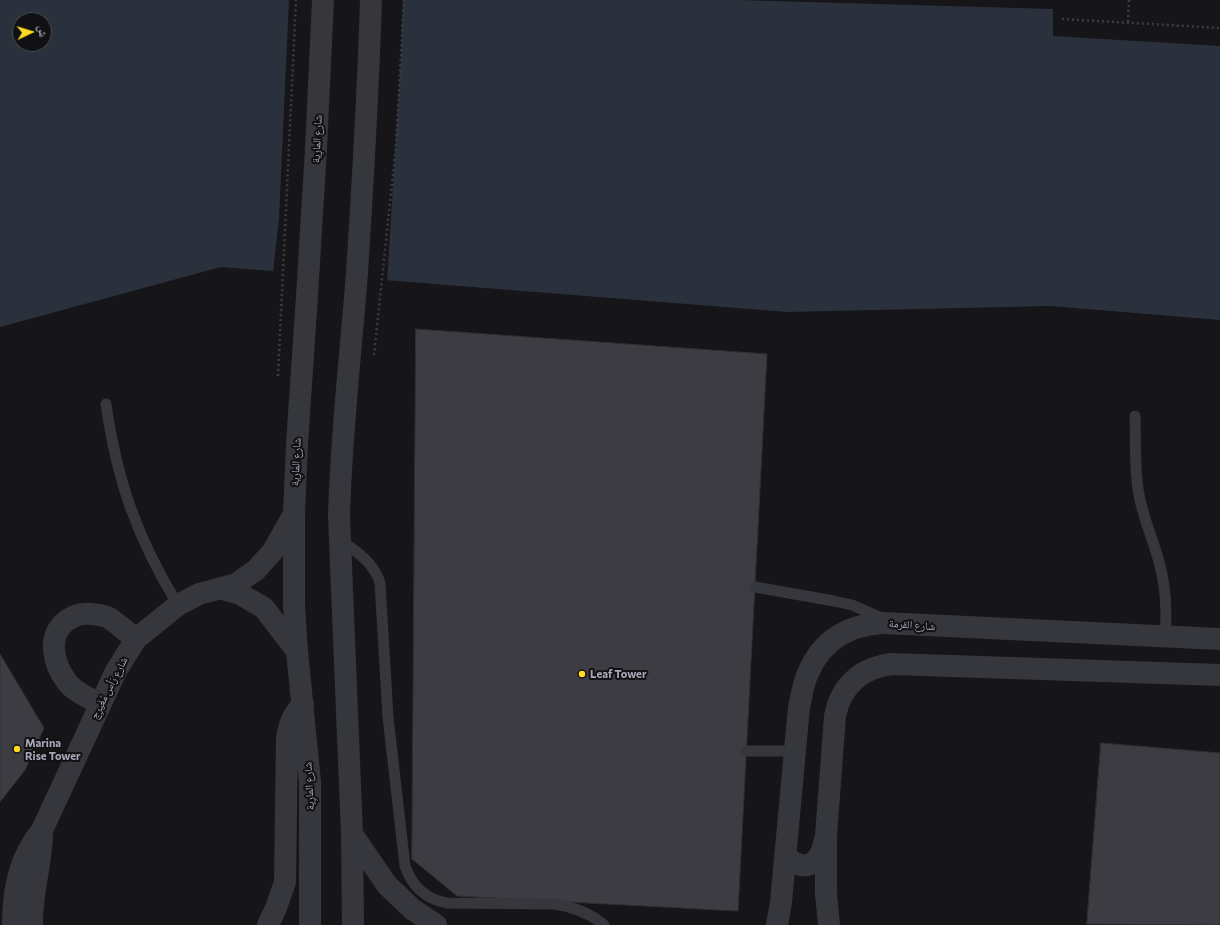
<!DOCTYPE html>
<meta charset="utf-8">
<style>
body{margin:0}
#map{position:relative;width:1220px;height:925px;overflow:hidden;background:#161518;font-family:Commissioner,"Noto Naskh Arabic",sans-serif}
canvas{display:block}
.north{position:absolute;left:12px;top:12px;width:40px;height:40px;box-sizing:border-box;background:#111013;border:1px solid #4d4d55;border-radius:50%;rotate:86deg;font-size:11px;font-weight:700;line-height:16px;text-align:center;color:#a6a8b9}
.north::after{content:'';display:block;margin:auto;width:14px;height:18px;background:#ffdb26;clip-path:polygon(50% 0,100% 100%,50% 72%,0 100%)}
</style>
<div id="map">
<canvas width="1220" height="925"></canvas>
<div class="north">ش</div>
</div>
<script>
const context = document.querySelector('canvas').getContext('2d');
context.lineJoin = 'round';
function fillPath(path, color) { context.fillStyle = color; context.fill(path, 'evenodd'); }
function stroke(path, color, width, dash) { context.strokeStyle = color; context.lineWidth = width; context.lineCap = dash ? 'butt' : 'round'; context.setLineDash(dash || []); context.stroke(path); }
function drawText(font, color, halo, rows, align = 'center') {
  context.font = font + ' Commissioner,"Noto Naskh Arabic",sans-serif'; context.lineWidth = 4; context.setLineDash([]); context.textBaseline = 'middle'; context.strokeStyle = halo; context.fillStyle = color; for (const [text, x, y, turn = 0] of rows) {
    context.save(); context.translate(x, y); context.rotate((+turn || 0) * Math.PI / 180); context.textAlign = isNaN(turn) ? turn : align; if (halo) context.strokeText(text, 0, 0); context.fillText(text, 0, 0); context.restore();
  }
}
const water = new Path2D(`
 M0,0H738L1053,9V36L1220,46V320L1050,306L787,312L221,267L0,327ZM20,20H44V44H20Z`);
const pier = new Path2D(`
 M289,0H403L401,58L387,282L273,273L279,218Z`);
const building = new Path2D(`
 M416,329L767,354L738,911L457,896L412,859Z
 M0,654L44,728L25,770L0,802Z
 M1101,743L1220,753V925L1087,924Z`);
const path = new Path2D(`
 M1062,19L1220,28
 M1128,22L1129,0
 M374,355L396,145L404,0
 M278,376L296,0`);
const service = new Path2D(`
 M106,404C117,481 137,538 178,605
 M1135,416C1136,442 1134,469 1139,495C1143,518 1153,539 1159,562C1166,586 1167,612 1165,637
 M341,540C356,552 374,562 380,583L388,717L405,866C412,886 425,899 447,903L555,904C573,907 590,913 604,925
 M755,587L834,601L852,605L884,619
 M746,751H794`);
const minor = new Path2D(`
 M222,589L240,594L264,608L297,651
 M100,704C91,699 73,691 67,682C54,665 46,637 66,621C75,615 81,613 92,614C97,615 104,615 109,618C117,623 128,633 136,639
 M786,855C794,866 808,870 818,858C822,853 823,846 825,840
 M13,925C13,890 19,858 42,830L116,671L136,639L178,605L199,594L236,584L256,570L273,551L294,514
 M32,925C31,893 42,863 42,832
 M777,925L781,902L799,707C802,695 803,682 809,671C823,639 849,625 883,623L1220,639
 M829,925L826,894V835L835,716C841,685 861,668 892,664L1220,675`);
const tertiary = new Path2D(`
 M352,834L387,885L412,909L436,925
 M268,925L276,908L285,882L287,738C290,722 292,716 303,704
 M310,925V782L297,651L294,606V514L297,444L307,296L316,149L323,0
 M353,925L352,834L339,516C341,434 351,353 357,272C363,181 368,91 371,0`);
const markers = [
 [582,674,4,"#ffdb26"],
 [17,749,4,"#ffdb26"]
];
const streetNames = [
 ["شارع المارِية",317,139,-87],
 ["شارع المارِية",296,462,-87],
 ["شارع القرمة",912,625,4],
 ["شارع رَأس مُغَيرِج",109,688,-63],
 ["شارع المارِية",309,786,-93]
];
const poiNames = [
 ["Leaf Tower",590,674],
 ["Marina",25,743],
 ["Rise Tower",25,756]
];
fillPath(water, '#2a313d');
fillPath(pier, '#161518');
fillPath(building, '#3d3c43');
stroke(building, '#302f34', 1);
stroke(path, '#3c3d44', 2.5, [2, 3]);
stroke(service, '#36363d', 11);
stroke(minor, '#36363d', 22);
stroke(tertiary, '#36363d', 22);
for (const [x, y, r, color] of markers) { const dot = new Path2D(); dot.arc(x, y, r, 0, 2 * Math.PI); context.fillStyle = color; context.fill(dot); stroke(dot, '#111013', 1.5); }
drawText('11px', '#a6a8b9', '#111013', streetNames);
drawText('bold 11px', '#a6a8b9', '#111013', poiNames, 'left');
</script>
